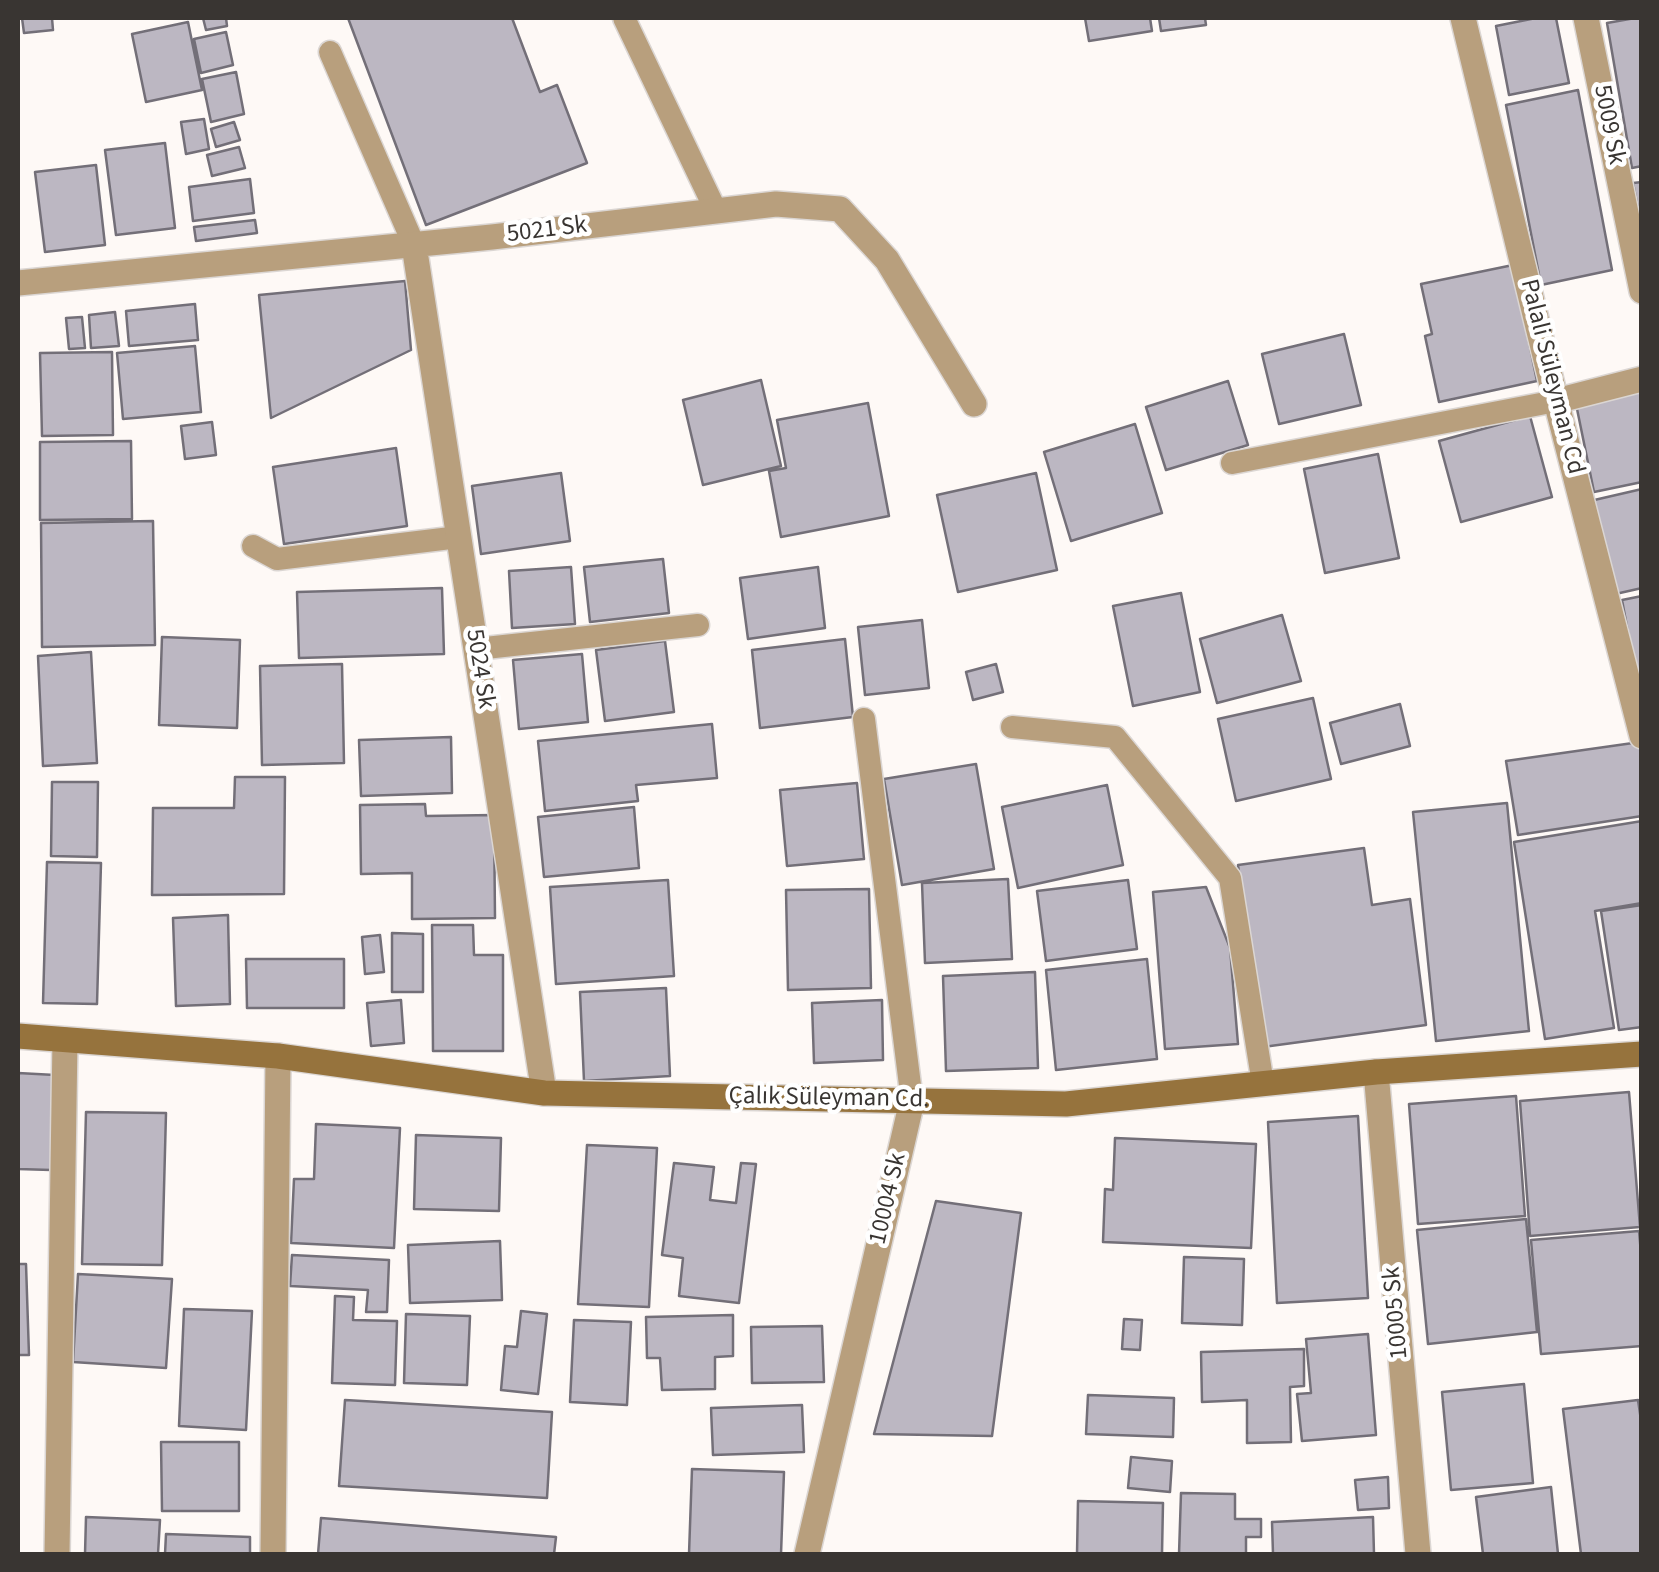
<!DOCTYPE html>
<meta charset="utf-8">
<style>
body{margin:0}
#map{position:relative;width:1659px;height:1572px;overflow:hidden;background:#fef9f6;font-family:"Source Sans 3",sans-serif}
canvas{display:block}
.frame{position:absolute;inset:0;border:20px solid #393532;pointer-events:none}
</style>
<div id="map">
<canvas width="1659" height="1572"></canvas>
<div class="frame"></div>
</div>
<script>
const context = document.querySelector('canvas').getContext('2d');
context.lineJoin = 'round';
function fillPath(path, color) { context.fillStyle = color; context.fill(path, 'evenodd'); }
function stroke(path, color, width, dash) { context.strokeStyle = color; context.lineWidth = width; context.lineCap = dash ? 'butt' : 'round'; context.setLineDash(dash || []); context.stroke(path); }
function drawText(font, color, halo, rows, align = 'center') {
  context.font = font + ' "Source Sans 3",sans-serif'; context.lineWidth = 9; context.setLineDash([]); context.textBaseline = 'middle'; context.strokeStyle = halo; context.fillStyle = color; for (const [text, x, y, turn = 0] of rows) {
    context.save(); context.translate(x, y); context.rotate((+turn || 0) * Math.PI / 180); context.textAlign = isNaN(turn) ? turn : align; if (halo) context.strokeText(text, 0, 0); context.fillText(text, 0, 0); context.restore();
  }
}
const building = new Path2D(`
 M22,18H52L53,30L24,33Z
 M203,18H226L227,26L206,30Z
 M348,18H512L540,92L557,85L587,163L426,225Z
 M1085,18H1150L1152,31L1089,41Z
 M1159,18H1205L1206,25L1161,31Z
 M1536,18H1556L1569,83L1509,95L1496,26Z
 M1635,18H1642V166L1632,168L1607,23Z
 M188,22L202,90L146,102L132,34Z
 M226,32L233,65L201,73L194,39Z
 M236,72L244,114L211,122L202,79Z
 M1578,90L1612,270L1541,285L1506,105Z
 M204,119L209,149L186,154L181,122Z
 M234,122L240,140L216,147L211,129Z
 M165,143L175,228L116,235L105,150Z
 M239,147L245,168L212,176L207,155Z
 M96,165L105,245L45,252L35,172Z
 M250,179L254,213L193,221L189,187Z
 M1642,182V229L1633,183Z
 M255,220L257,233L196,241L194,227Z
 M1513,265L1537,381L1439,402L1425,336L1432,334L1421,284Z
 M405,281L411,350L271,418L259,295Z
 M195,304L198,340L129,346L126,311Z
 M115,312L119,346L91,348L89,315Z
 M82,317L85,348L69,349L66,318Z
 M1344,334L1361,405L1279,424L1262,354Z
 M195,346L201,412L123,419L117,353Z
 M112,352L113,435L42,436L40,353Z
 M761,380L781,466L703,485L683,400Z
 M1228,381L1248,445L1166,470L1146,407Z
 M1642,390V482L1594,492L1576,404Z
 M868,403L889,516L781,537L769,471L786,468L777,420Z
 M1530,416L1552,497L1461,522L1439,441Z
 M212,422L216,455L185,459L181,426Z
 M1135,424L1162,513L1071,541L1044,452Z
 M131,441L132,519L40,520V442Z
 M396,448L407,526L284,544L273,467Z
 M1378,454L1399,558L1325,573L1304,469Z
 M561,473L570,541L481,554L472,486Z
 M1036,473L1057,570L958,592L937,495Z
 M1642,489V588L1611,595L1590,501Z
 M153,521L155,645L42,647L41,523Z
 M663,559L669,613L590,622L584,567Z
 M571,567L575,624L512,628L509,571Z
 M818,567L825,628L748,639L740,578Z
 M442,588L444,654L299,658L297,592Z
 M1181,593L1200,692L1133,706L1113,606Z
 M1642,596V679L1637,680L1622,600Z
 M1282,615L1301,681L1217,703L1200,639Z
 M922,620L929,688L865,695L858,627Z
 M162,637L240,640L237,728L159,725Z
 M845,639L853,717L760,728L752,650Z
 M665,641L674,712L605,721L596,650Z
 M91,652L97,763L43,766L38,656Z
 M582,654L588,722L519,729L513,660Z
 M342,664L344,763L262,765L260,666Z
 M996,664L1003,692L973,700L966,672Z
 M1313,698L1331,779L1236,801L1218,719Z
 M1400,704L1410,746L1341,764L1330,723Z
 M712,724L717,778L636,785L638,801L545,811L538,741Z
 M451,737L452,793L361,796L359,740Z
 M1640,742L1642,816L1518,835L1506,761Z
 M976,764L994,869L902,885L884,779Z
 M235,777H285L284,894L152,895L153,808H234Z
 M52,782H98L97,857L51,856Z
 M857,783L864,859L787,866L780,790Z
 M1107,785L1123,865L1018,888L1002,807Z
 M1507,803L1529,1031L1436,1041L1413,812Z
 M425,804L426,816L494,815L495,918L412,919V873L361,874L360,805Z
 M634,807L639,868L544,877L538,817Z
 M1642,821V903L1595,911L1614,1028L1545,1039L1514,842Z
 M1364,848L1372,905L1410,899L1426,1025L1263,1047L1238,865Z
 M47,862L101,863L97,1004L43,1003Z
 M1008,879L1012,959L925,963L922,883Z
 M668,880L674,976L556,984L550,887Z
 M1128,880L1137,949L1046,961L1037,891Z
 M1206,887L1230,948L1238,1044L1165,1049L1153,892Z
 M869,889L871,988L788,990L786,890Z
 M1642,905V1027L1619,1030L1601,911Z
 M228,915L230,1004L176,1006L173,918Z
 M432,925H473L474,955H503V1051H433Z
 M392,933L423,934V992H392Z
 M380,935L384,972L365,974L362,937Z
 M246,959H344V1008H247Z
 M1147,959L1157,1059L1056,1070L1046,970Z
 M1035,972L1038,1068L946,1071L943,976Z
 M666,988L670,1076L584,1081L580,992Z
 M401,1000L404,1043L371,1046L367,1003Z
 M882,1000L883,1060L814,1063L812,1003Z
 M18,1073L55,1075L51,1170L18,1169Z
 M1629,1092L1640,1227L1530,1236L1520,1101Z
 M1516,1096L1525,1216L1418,1224L1409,1104Z
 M86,1112L166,1113L162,1265L82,1264Z
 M1358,1116L1368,1298L1277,1303L1268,1122Z
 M316,1124L400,1128L394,1248L291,1243L294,1179H314Z
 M416,1135L501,1138L499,1211L414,1209Z
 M1115,1138L1256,1144L1251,1248L1103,1242L1105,1189L1113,1190Z
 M587,1145L657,1148L649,1307L578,1304Z
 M674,1163L714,1167L710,1200L736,1203L741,1163L756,1164L739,1303L679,1296L683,1258L662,1255Z
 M936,1201L1021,1213L992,1436L874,1434Z
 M1526,1219L1537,1332L1428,1344L1417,1230Z
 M1639,1231L1642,1265V1346L1541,1354L1531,1240Z
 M500,1241L502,1300L410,1303L408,1245Z
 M292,1255L389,1260L387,1312H366L368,1290L290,1286Z
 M1184,1257L1244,1259L1242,1325L1182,1323Z
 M18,1264H26L29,1355H18Z
 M78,1274L172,1279L166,1368L73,1362Z
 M335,1296L354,1297L353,1320L397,1321L395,1385L332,1383Z
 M184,1309L252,1311L246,1430L179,1426Z
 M521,1311L547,1314L538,1394L501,1390L505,1346L517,1347Z
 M406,1314L470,1316L467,1385L404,1383Z
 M733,1315V1356L715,1357V1389L662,1390L660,1358H647L646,1317Z
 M1124,1319L1142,1320L1140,1350L1122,1349Z
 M574,1320L631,1322L627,1405L570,1402Z
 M822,1326L824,1382L752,1383L751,1327Z
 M1368,1334L1376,1435L1302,1441L1297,1394L1311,1393L1306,1339Z
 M1304,1349V1386L1290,1387L1291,1442L1247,1443V1400L1202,1402L1201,1352Z
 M1524,1384L1533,1483L1451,1490L1442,1392Z
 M1088,1395L1174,1398L1173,1437L1086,1434Z
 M345,1400L552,1412L547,1498L339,1486Z
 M1638,1400L1642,1427V1554H1581L1563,1409Z
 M802,1405L804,1452L713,1455L711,1408Z
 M161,1442H239V1511H162Z
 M1131,1457L1172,1461L1170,1492L1128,1488Z
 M692,1469L784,1472L781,1554H689Z
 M1388,1477L1389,1508L1358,1510L1355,1480Z
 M1551,1487L1558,1554H1483L1476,1497Z
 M1181,1493L1235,1494V1519H1261V1537H1246V1554H1179Z
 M1078,1501L1163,1503L1162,1554H1077Z
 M86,1517L160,1520L158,1554H85Z
 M1373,1517L1374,1554H1273L1272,1522Z
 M321,1518L556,1537L554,1554H318Z
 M166,1534L250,1537V1554H165Z`);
const lane = new Path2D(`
 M624,18L716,211
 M330,52L414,245
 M1232,463L1556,401
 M253,546L277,559L459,537
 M476,649L698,625
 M864,719L912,1101
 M1012,727L1115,737L1230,878L1263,1084`);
const street = new Path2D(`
 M1463,18L1556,401L1642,736
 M1586,18L1642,291
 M414,245L544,1093
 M18,283L492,237L776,204L840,209L887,260L974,404
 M1556,401L1642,379
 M1376,1072L1418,1554
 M57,1554L65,1040
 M273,1554L278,1056
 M807,1554L912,1101`);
const secondary = new Path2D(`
 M18,1036L278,1056L544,1093L1066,1104L1376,1072L1642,1054`);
const streetNames = [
 ["5009 Sk",1608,125,79],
 ["5021 Sk",547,231,-7],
 ["Palali Süleyman Cd",1551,377,76],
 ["5024 Sk",479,669,81],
 ["Çalık Süleyman Cd.",829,1099,1],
 ["10004 Sk",889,1199,-77],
 ["10005 Sk",1397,1313,-95]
];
fillPath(building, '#bcb7c2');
stroke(building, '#736f78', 2.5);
stroke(lane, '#dbd6d3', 25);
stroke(street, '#dbd6d3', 28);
stroke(secondary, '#dbd6d3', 28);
stroke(lane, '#b89f7d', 22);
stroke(street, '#b89f7d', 25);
stroke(secondary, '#96733d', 25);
drawText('25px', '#393532', '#fff', streetNames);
</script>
